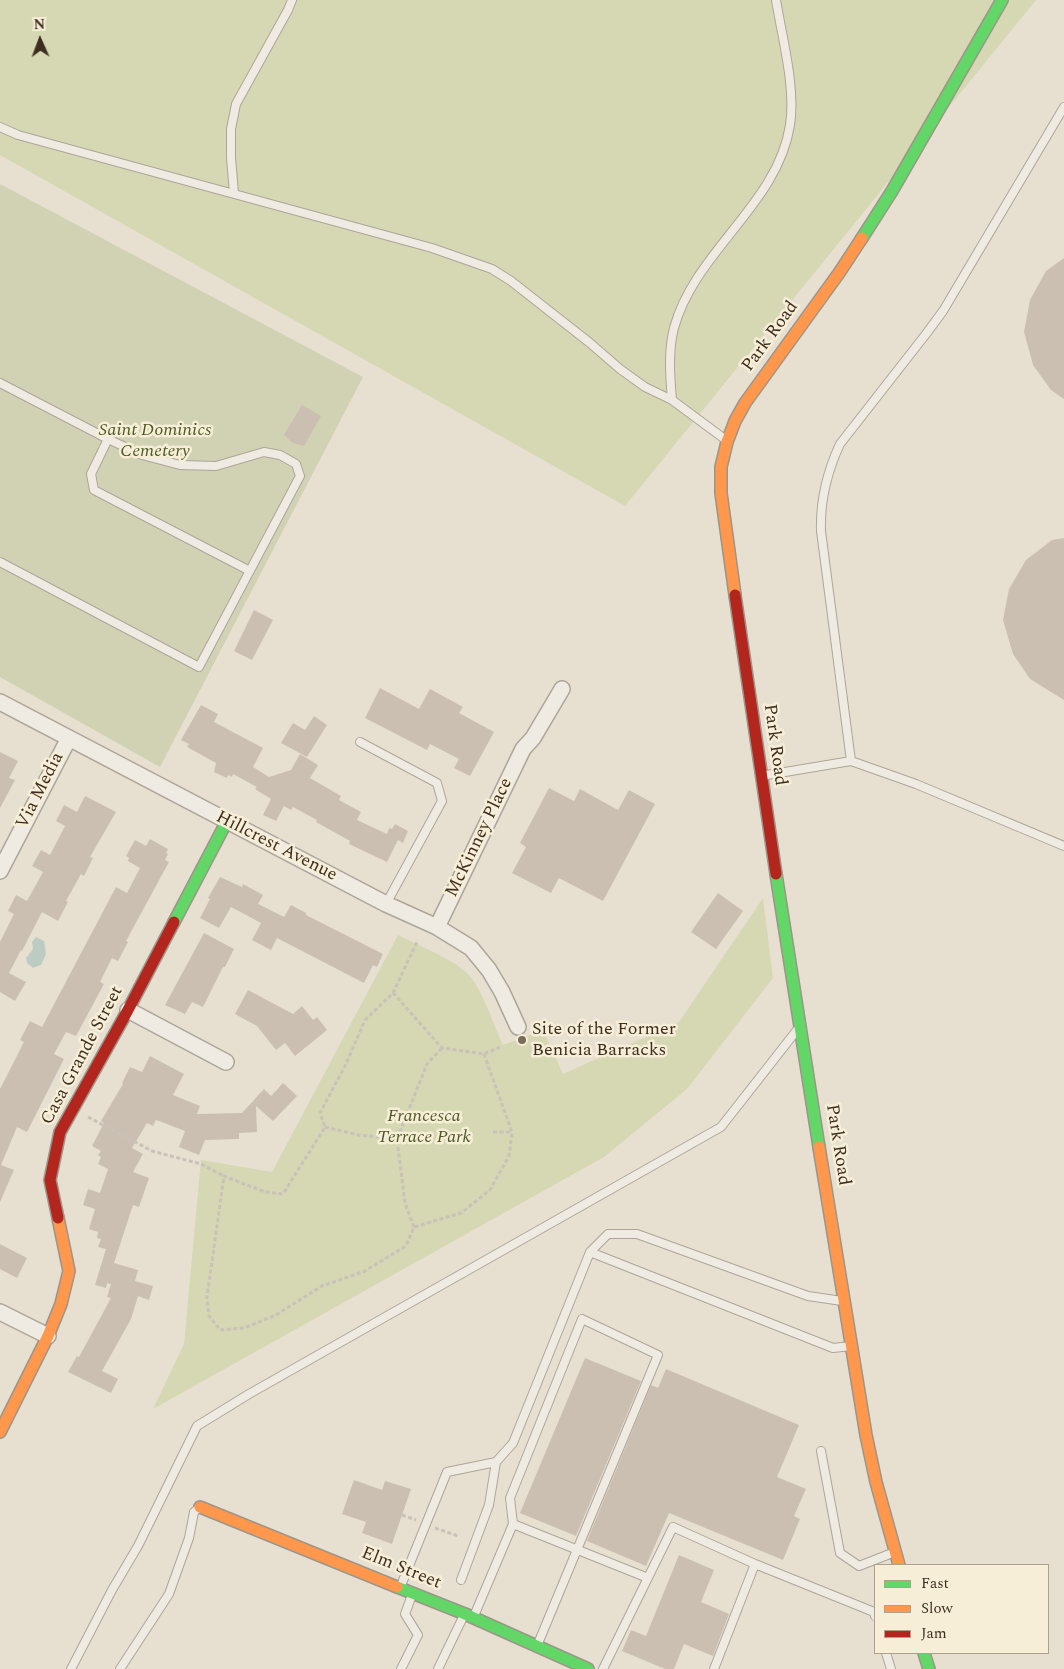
<!DOCTYPE html>
<style>
body{margin:0}
#map{position:relative;width:1064px;height:1669px;overflow:hidden;background:#e7e0d1;font-family:Spectral,serif}
canvas{display:block}
.legend{position:absolute;left:874px;top:1564px;width:175px;height:90px;box-sizing:border-box;background:#f7eed8;border:1px solid #ada18e;margin:0;padding:6px 9px;list-style:none;font-size:15px;color:#3d2e20}
.legend li{display:flex;align-items:center;gap:10px;height:25px}
.legend b{width:25px;border:1px solid #ada18e}
.north{position:absolute;left:15px;top:15px;width:50px;height:50px;-webkit-text-stroke:4px #f7eed8;paint-order:stroke;rotate:358deg;font-size:14px;font-weight:700;line-height:20px;text-align:center;color:#3d2e20}
.north::after{content:'';display:block;margin:auto;width:18px;height:22px;background:#3d2e20;clip-path:polygon(50% 0,100% 100%,50% 72%,0 100%)}
</style>
<div id="map">
<canvas width="1064" height="1669"></canvas>
<ul class="legend">
<li><b style="height:6px;background:#63d668"></b>Fast</li>
<li><b style="height:6px;background:#ff974d"></b>Slow</li>
<li><b style="height:6px;background:#b3261e"></b>Jam</li>
</ul>
<div class="north">N</div>
</div>
<script>
const context = document.querySelector('canvas').getContext('2d');
context.lineJoin = 'round';
function fillPath(path, color) { context.fillStyle = color; context.fill(path, 'evenodd'); }
function stroke(path, color, width, dash) { context.strokeStyle = color; context.lineWidth = width; context.lineCap = dash ? 'butt' : 'round'; context.setLineDash(dash || []); context.stroke(path); }
function drawText(font, color, halo, rows, align = 'center') {
  context.font = font + ' Spectral,serif'; context.lineWidth = 5; context.setLineDash([]); context.textBaseline = 'middle'; context.strokeStyle = halo; context.fillStyle = color; for (const [text, x, y, turn = 0] of rows) {
    context.save(); context.translate(x, y); context.rotate((+turn || 0) * Math.PI / 180); context.textAlign = isNaN(turn) ? turn : align; if (halo) context.strokeText(text, 0, 0); context.fillText(text, 0, 0); context.restore();
  }
}
const green = new Path2D(`
 M0,0H1036L625,506L0,155Z
 M763,898L773,978L687,1089L604,1157L153,1409L184,1344L201,1160L272,1172L398,935C418,945 450,958 466,972C481,985 494,1026 503,1045L543,1030L563,1074L679,1022Z`);
const cemetery = new Path2D(`
 M0,184L363,377L160,767L0,677Z`);
const water = new Path2D(`
 M36,937L44,941L46,954L41,965L33,968L27,963L26,958L33,949L32,942Z`);
const building = new Path2D(`
 M1064,258V399L1051,390L1033,365L1024,332L1030,300L1046,271Z
 M302,405L321,416L304,446L293,443L284,435Z
 M1064,538V700L1030,679L1013,654L1003,620L1009,589L1026,560L1052,540Z
 M254,610L273,620L252,660L234,651Z
 M380,688L419,709L430,689L463,707L459,713L494,732L470,776L454,768L459,759L430,744L427,750L365,718Z
 M201,705L218,714L214,722L263,748L253,767L269,777L291,770L300,754L318,765L310,778L341,796L339,800L361,812L357,820L387,834L389,828L392,829L395,824L408,831L403,843L398,840L387,862L349,844L350,841L316,822L317,820L293,807L291,810L284,806L276,821L263,815L271,799L255,789L257,787L233,774L232,777L228,775L227,778L214,772L216,763L187,747L189,744L181,740Z
 M314,716L327,725L307,757L281,743L293,723L305,730Z
 M0,752L18,761L9,778L15,780L0,808Z
 M549,788L574,801L580,789L618,810L629,790L655,804L603,901L559,878L551,893L512,873L526,847L520,843Z
 M85,796L116,812L90,857L93,858L84,876L81,874L66,901L68,902L58,921L42,912L22,951L21,950L9,973L26,982L15,1001L0,992V942L14,914L8,911L16,895L27,901L43,872L32,866L41,850L50,855L65,826L56,821L64,805L77,812Z
 M150,839L168,849L166,853L168,854L165,860L169,862L126,941L128,942L118,961L112,958L100,982L104,984L76,1036L66,1032L54,1054L64,1059L27,1132L17,1127L1,1165L14,1170L0,1202V1089L24,1042L20,1040L30,1021L42,1027L116,887L127,893L140,868L128,861L129,858L126,856L135,840L146,846Z
 M220,877L242,887L243,884L263,895L258,904L284,917L291,905L306,913V915L383,954L377,967L373,965L364,983L277,938L271,950L252,940L261,923L231,907L219,928L200,918L210,899L208,898Z
 M718,893L743,911L716,949L691,932Z
 M204,933L234,949L225,967H223L203,1007L192,1002L185,1014L165,1005Z
 M248,990L293,1014L302,1006L313,1020L317,1017L327,1030L295,1056L285,1043L276,1050L257,1026L235,1014Z
 M150,1056L184,1074L173,1095L200,1106L197,1114L242,1113L264,1089L271,1096L283,1083L297,1096L273,1121L256,1106L257,1132L239,1133V1139L205,1140L199,1155L179,1147L185,1131L159,1121L156,1120L153,1126L147,1123L132,1148L143,1154L133,1172L149,1178L139,1207L133,1205L114,1263L138,1270L135,1281L153,1286L149,1300L138,1296L131,1319L102,1371L118,1379L111,1393L68,1372L77,1356L79,1357L111,1298L107,1297L111,1284L107,1283L106,1288L95,1285L106,1249L98,1247L101,1239L97,1238L98,1232L89,1229L95,1209L83,1205L88,1189L100,1193L108,1169L98,1164L101,1157L98,1155L101,1151L92,1146L104,1123L101,1121L123,1084L122,1083L130,1067L142,1072Z
 M0,1244L27,1258L17,1278L0,1269Z
 M585,1358L641,1381L576,1536L520,1513Z
 M666,1369L799,1425L777,1477L806,1489L794,1516L800,1519L783,1560L669,1513L646,1566L587,1541L651,1385L658,1388Z
 M354,1480L382,1490L385,1481L411,1489L392,1544L362,1533L366,1522L342,1514Z
 M679,1555L714,1570L701,1602L729,1614L713,1656L684,1644L674,1669H665L622,1651L631,1630L646,1636Z`);
const path = new Path2D(`
 M393,993L418,940
 M484,1054L512,1132L509,1156L490,1190L461,1213L414,1227L406,1246L365,1271L322,1286L276,1315L244,1328L220,1330L209,1316L207,1297L224,1176L265,1192L283,1194L325,1127L320,1113L346,1064L365,1020L393,993L442,1048L484,1054L500,1047
 M88,1117L152,1151L201,1164L224,1176
 M325,1127L359,1135L397,1139
 M493,1132H512
 M414,1227L405,1203L397,1139L427,1064L442,1048
 M402,1515L416,1520
 M435,1528L458,1536`);
const lane = new Path2D(`
 M0,127L18,135L432,248L492,269L511,281L590,343L620,369L645,387L672,400L726,440
 M234,193L231,158V129L236,104L288,10L292,0
 M0,383L108,439L142,455L180,465L216,466L264,452L280,455L296,464L300,476L199,667L0,562
 M672,400C670,377 668,351 674,328C695,251 778,204 790,125C796,88 782,37 776,0
 M108,439L91,474L94,490L250,571
 M360,742L437,783L442,801L386,904
 M851,761L821,531C820,500 827,472 840,444L926,334L943,311L1064,107
 M761,776L851,761L916,784L1064,846
 M590,1252L608,1234H637L808,1296L842,1301
 M821,1451L840,1553L859,1566L895,1552
 M513,1524L648,1578
 M461,1580L489,1505L496,1462
 M400,1588L447,1472L496,1462L513,1443L590,1252L833,1348L851,1346
 M474,1616L513,1524L510,1498L582,1319L658,1355L537,1646
 M886,1653L891,1669
 M71,1669L112,1590L138,1546L197,1426L249,1394L721,1127L797,1030
 M120,1669L169,1594L189,1538L194,1512L200,1507
 M401,1669L418,1635L405,1614L412,1595
 M438,1669L464,1615
 M603,1669L673,1527L755,1564L874,1612L875,1616
 M714,1669L755,1564`);
const street = new Path2D(`
 M0,702L386,904L437,927L471,948L489,970L502,992L518,1027
 M0,871L69,738
 M437,927L523,749L533,738L562,689
 M128,1010L226,1062
 M0,1312L48,1336`);
const fast = new Path2D(`
 M862,238L892,191L1002,0
 M776,874L819,1147
 M174,922L227,821
 M397,1587L465,1614L588,1669
 M924,1653L929,1669`);
const slow = new Path2D(`
 M735,595L721,493V467L727,442L735,421L745,403L839,273L862,238
 M819,1147L866,1435L876,1482L899,1565
 M0,1432L48,1336L61,1304L69,1271L58,1218
 M200,1507L397,1587`);
const jam = new Path2D(`
 M735,595L776,874
 M58,1218L50,1180L60,1132L128,1010L174,922`);
const markers = [
 [522,1040,5,"#786c5e"]
];
const streetNames = [
 ["Park Road",771,337,-54],
 ["Park Road",774,745,82],
 ["Via Media",41,791,-63],
 ["McKinney Place",480,838,-64],
 ["Hillcrest Avenue",276,847,27],
 ["Casa Grande Street",83,1056,-62],
 ["Park Road",837,1145,81],
 ["Elm Street",401,1569,22]
];
const parkNames = [
 ["Saint Dominics",155,431],
 ["Cemetery",155,452],
 ["Francesca",424,1117],
 ["Terrace Park",424,1138]
];
const poiNames = [
 ["Site of the Former",532,1030],
 ["Benicia Barracks",532,1051]
];
fillPath(green, '#d6d7b3');
fillPath(cemetery, '#d1d1b3');
fillPath(water, '#bcccc2');
fillPath(building, '#cbbfb2');
stroke(lane, '#ada599', 10);
stroke(street, '#ada599', 18);
stroke(fast, '#9c958a', 14);
stroke(slow, '#9c958a', 14);
stroke(jam, '#9c958a', 14);
stroke(path, '#c8c2b9', 3, [4, 2.5]);
stroke(lane, '#efebe3', 8);
stroke(street, '#efebe3', 15);
stroke(fast, '#63d668', 11);
stroke(slow, '#ff974d', 11);
stroke(jam, '#b3261e', 11);
for (const [x, y, r, color] of markers) { const dot = new Path2D(); dot.arc(x, y, r, 0, 2 * Math.PI); context.fillStyle = color; context.fill(dot); stroke(dot, '#f7eed8', 2); }
drawText('18px', '#3d2e20', '#f7eed8', streetNames);
drawText('italic 18px', '#4d5a26', '#f7eed8', parkNames);
drawText('18px', '#3d2e20', '#f7eed8', poiNames, 'left');
</script>
